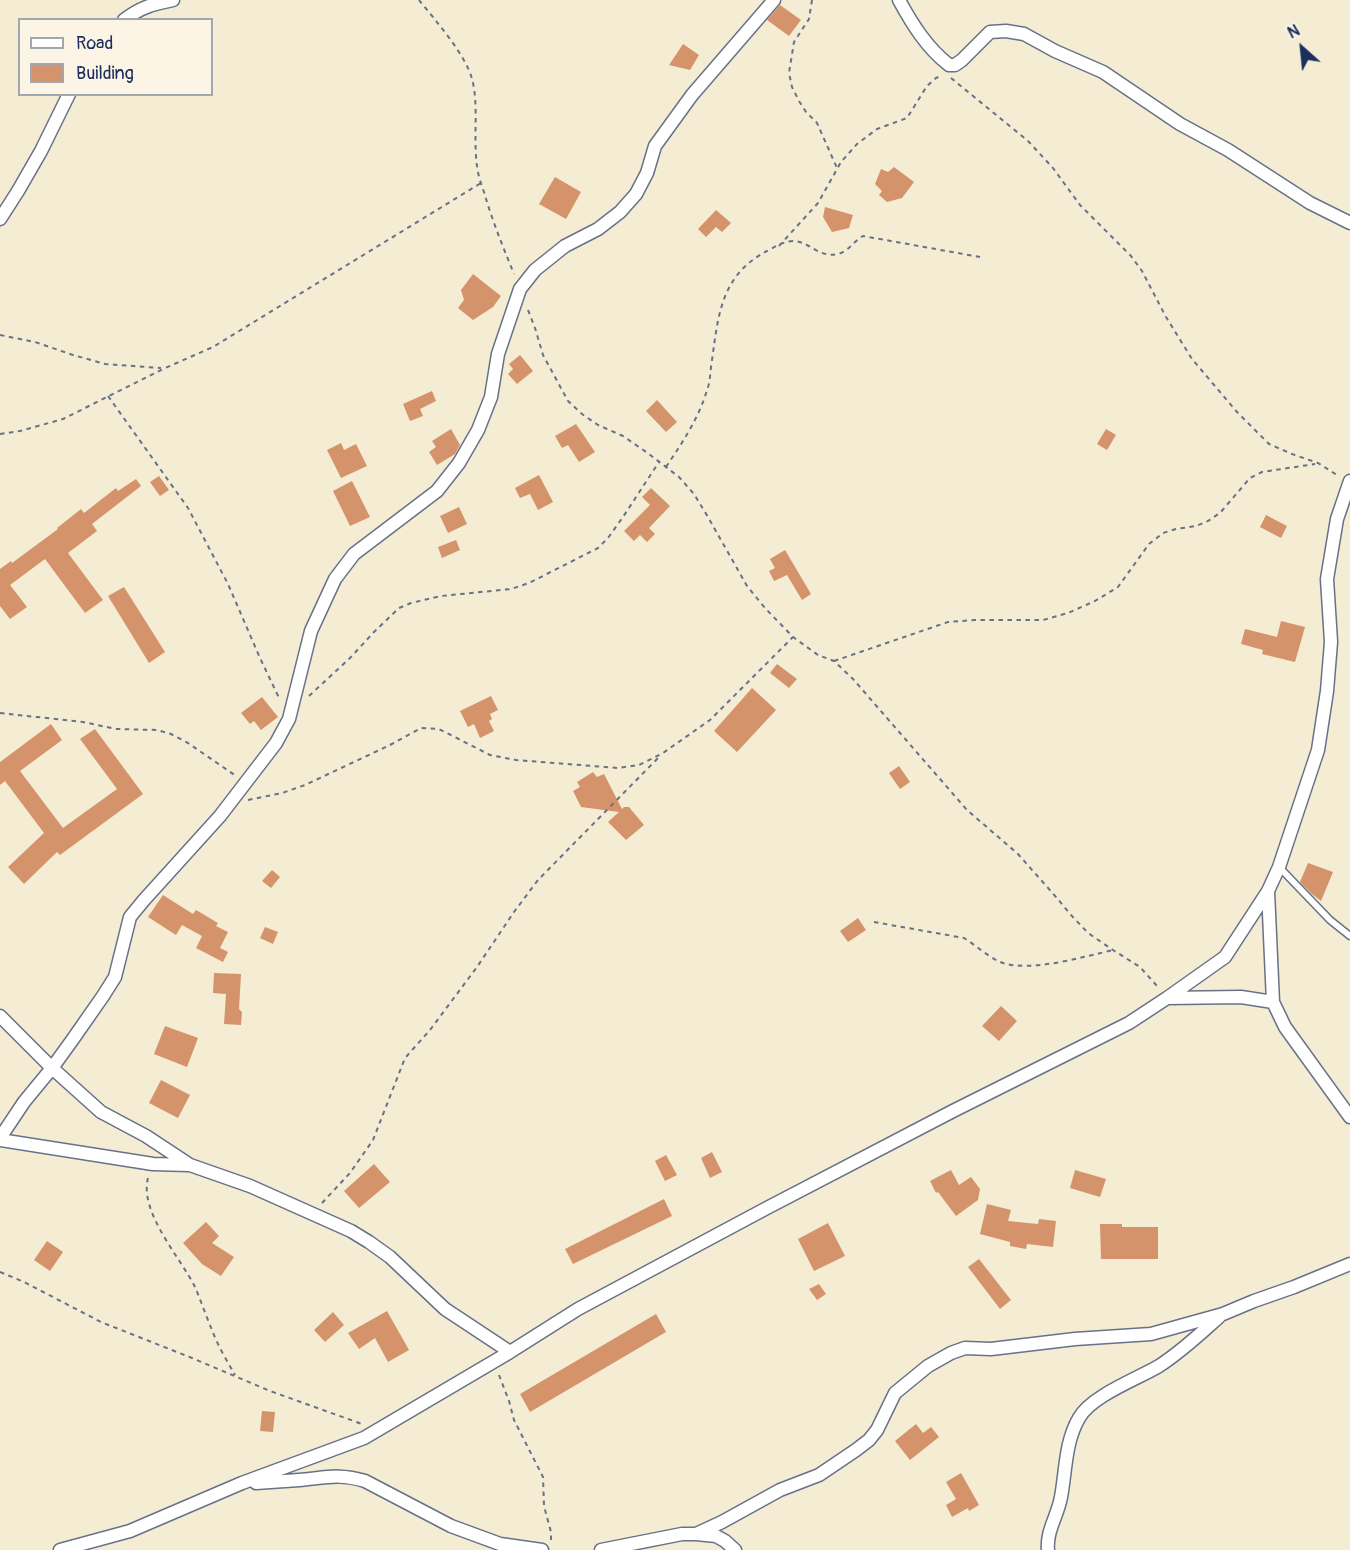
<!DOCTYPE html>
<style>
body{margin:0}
#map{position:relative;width:1350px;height:1550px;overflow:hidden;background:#f4ecd3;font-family:Pangolin,sans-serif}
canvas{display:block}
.legend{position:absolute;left:18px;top:18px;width:195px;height:78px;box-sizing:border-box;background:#fcf5e5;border:2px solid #a2a6af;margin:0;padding:8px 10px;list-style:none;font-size:18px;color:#1b2f5e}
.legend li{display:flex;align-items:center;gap:12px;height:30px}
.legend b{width:30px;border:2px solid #a2a6af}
.north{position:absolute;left:1272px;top:18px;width:60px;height:60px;-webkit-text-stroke:4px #fcf5e5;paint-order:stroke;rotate:333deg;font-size:16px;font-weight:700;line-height:24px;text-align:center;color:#1b2f5e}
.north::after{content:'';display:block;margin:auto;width:21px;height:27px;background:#1b2f5e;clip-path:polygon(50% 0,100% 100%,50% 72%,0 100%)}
</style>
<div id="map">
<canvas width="1350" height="1550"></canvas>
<ul class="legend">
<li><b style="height:8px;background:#fff"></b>Road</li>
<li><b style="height:16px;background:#d5936c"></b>Building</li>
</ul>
<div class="north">N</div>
</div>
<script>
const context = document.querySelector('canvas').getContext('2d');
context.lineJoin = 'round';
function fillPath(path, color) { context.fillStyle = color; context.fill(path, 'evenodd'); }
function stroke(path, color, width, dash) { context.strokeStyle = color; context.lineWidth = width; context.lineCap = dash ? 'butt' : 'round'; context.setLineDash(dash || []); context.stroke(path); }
const building = new Path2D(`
 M780,5L801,20L789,36L767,20Z
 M683,44L699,55L690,70L669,65Z
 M894,167L914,182L902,198L887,202L879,195L882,191L875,184L881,169L888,172Z
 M555,177L581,192L566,219L539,204Z
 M825,207L853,215L849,228L832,232L823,217Z
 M716,210L731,223L722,232L716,227L706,237L698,229Z
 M473,274L501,296L493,307L473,320L458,308L464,300L461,290Z
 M520,355L533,371L517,384L508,374L513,369L509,364Z
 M432,391L436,401L420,409L423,416L410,421L403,404Z
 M657,400L677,422L666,432L646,411Z
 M576,424L595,452L579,462L568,445L562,448L555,436Z
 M451,429L460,445L455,454L437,465L429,452L436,447L432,441Z
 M1106,429L1116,435L1107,450L1097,444Z
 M341,443L344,450L356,444L367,466L341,478L327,450Z
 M539,475L553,502L538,510L530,494L520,498L515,488Z
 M159,476L169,490L160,496L150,482Z
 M136,479L141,486L92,524L97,531L68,553L103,600L85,613L45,559L10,585L27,607L10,619L0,606V569L11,561L12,563L58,529L57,528L81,509L84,513L116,488L118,491Z
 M352,481L370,517L350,526L333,491Z
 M651,488L670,506L649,528L655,534L647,542L640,535L634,541L624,531L650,505L642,497Z
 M459,507L467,524L448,533L440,516Z
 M1266,515L1287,526L1281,538L1260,527Z
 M456,540L460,550L442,558L438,547Z
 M785,550L811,594L802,600L787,575L774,581L769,571L775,568L770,559Z
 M124,587L165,652L149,663L108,596Z
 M1281,621L1305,627L1295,662L1262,654L1263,650L1241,644L1245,629L1277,637Z
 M777,664L797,679L789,688L770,673Z
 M752,688L776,710L737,752L714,731Z
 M491,696L498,710L490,714L492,719L489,721L494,731L480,738L474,724L468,727L460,711Z
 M262,697L278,717L261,730L254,721L250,724L241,713Z
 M51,724L62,740L20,771L63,828L117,789L80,739L95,729L143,794L60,855L57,852L24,884L8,867L44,833L5,781L0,785V762Z
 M899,766L910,782L900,789L889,773Z
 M593,772L597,777L604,774L622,809L624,807H629L644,825L626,840L608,822L619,812L581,807L573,791L580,787L577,782Z
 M1308,863L1333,872L1321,901L1312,894L1300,882Z
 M272,870L280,877L271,888L262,881Z
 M163,895L193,914L196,910L218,923L216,926L228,932L220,948L228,952L223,962L196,948L202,936L182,925L176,935L148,917Z
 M858,918L866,930L848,942L840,931Z
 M265,927L278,932L273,944L260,938Z
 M214,973L241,974L239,1009L242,1012L241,1025L224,1024L226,994L213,993Z
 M1001,1006L1017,1021L999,1041L982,1026Z
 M165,1026L198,1038L187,1067L154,1054Z
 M161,1080L190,1095L178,1118L149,1103Z
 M712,1152L722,1172L710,1178L701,1158Z
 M666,1155L677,1175L665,1181L655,1161Z
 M374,1164L390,1182L359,1208L344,1191Z
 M951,1170L959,1185L971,1177L980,1189L978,1200L956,1216L938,1192L936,1193L930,1181Z
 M1075,1170L1106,1179L1100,1197L1070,1188Z
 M664,1199L672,1216L573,1264L565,1249Z
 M987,1204L1011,1210L1008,1221L1038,1224L1039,1219L1056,1221L1053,1247L1027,1244L1026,1249L1010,1246V1242L980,1234Z
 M206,1222L219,1236L212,1243L234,1257L221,1276L202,1264L183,1243Z
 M828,1223L845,1256L814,1271L798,1239Z
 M1100,1224H1122V1227H1158V1259H1101Z
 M47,1241L63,1252L50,1271L34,1260Z
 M979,1259L1011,1300L1000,1309L968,1267Z
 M819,1284L826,1294L817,1300L809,1289Z
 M387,1311L409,1350L388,1362L375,1338L359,1349L348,1333Z
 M333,1312L344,1325L325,1342L314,1330Z
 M656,1314L666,1332L530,1412L520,1394Z
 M262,1411L275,1412L273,1432L260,1431Z
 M916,1424L923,1433L931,1427L939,1437L910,1460L895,1441Z
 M961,1473L979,1505L969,1511L968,1508L952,1517L946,1505L956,1499L946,1482Z`);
const path = new Path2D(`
 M419,0C435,20 466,55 472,79C479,104 473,139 477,166C478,175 481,184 484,192C492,220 503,247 514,274
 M812,0L809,19L794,42L789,73L792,87L799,101L806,112L817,123L837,168
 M951,78L1028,141L1053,168L1080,205L1131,256L1142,271L1166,317L1192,359L1237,412L1269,444L1292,454L1318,463L1337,475
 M779,246L818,203L841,162L857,144L877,129L907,118L927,86L936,78L940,76
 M528,310L535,328L543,355L568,401L582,414L598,425L623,436L649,454L679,477L694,494L708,517L747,586L765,608L793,637L818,655L834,661L853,679L967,810L1018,854L1056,897L1071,915L1088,933L1113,950L1140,967L1158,987
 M0,335L35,342L73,355L105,364L161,368
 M108,396L188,508L228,584L260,658L280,700
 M0,434L20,431L63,419L163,369L213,347L481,183
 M666,467C682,443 699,418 707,390C710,383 710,375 711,367C718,321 718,278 765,252C773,248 785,240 795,241C811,243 819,258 838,254C849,251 854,241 863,236L980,257
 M834,661L948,622L975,620H1043L1068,613L1095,601L1118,587L1149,544L1163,533L1176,529L1196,526L1208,521L1220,513L1250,478L1262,472L1315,464
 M309,696L350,658L374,632L399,608L411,603L441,596L511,589L529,583L598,548L608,538L623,517L659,462
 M0,713L83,722L116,729L157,730L171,734L188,743L236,776
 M248,800L282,793L305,785L390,745L421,728L439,729L490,755L516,760L618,768L639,765L663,753L710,720L793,637
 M874,922L964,938C977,946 989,958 1003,963C1032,972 1083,957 1113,950
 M148,1178C139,1212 180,1257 195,1287C201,1301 206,1316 212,1330C218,1346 227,1361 235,1375
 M322,1203L350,1173L373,1140L405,1058L430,1030L477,967L514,912L538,880L661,755
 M0,1272L24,1282L101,1322L192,1358L270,1391L362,1424
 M499,1375L509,1401L514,1420L543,1477L544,1506L551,1532V1541`);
const service = new Path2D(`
 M1280,868L1330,920L1350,936`);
const minor = new Path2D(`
 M899,0C912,24 927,48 949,65H955L962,60L990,32L1006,31L1024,34L1055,51L1103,72L1180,124L1228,150L1310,203L1350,223
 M124,20C141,7 153,4 173,0
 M0,219L18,191L41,151L69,94
 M1268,891L1273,1002L1285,1027L1350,1117
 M1167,998L1241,997L1273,1002
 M0,1016L52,1068L101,1112L146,1136L190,1165L250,1186L351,1231L369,1242L390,1257L445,1309L510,1352
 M0,1138L24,1102L52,1068L73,1039L103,996L115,977L130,917L144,900L220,816L276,743L289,719L311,631L335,579L354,554L437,491L459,463L478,430L491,397L498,354L520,289L535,270L565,246L598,229L620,212L636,194L647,173L655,146L692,95L774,0
 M0,1140L153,1164L189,1165
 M256,1483C270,1482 284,1481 299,1480C324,1478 339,1473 365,1481L451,1526L500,1544L542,1550
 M696,1534L722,1522L780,1490L819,1475L856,1450L869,1440L877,1430L895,1393L928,1366L951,1353L965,1348L991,1349L1075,1339L1151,1334L1223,1314L1254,1301L1294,1287L1350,1264
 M60,1550L130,1531L242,1483L364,1438L510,1352L578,1309L765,1209L953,1111L1129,1023L1167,998L1225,957L1268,891L1279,867L1318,750L1327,691L1331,642L1327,579L1337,519L1350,481
 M601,1550L682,1534H696L716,1536L725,1541L735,1550
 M1048,1550C1046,1531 1058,1515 1061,1497C1066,1470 1065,1442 1079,1418C1091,1396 1137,1379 1159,1366C1181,1352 1200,1334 1219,1317`);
fillPath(building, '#d5936c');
stroke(service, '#677187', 9);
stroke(minor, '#677187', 15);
stroke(path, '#677187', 2, [4.5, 4.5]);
stroke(service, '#fff', 6);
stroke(minor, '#fff', 12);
</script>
